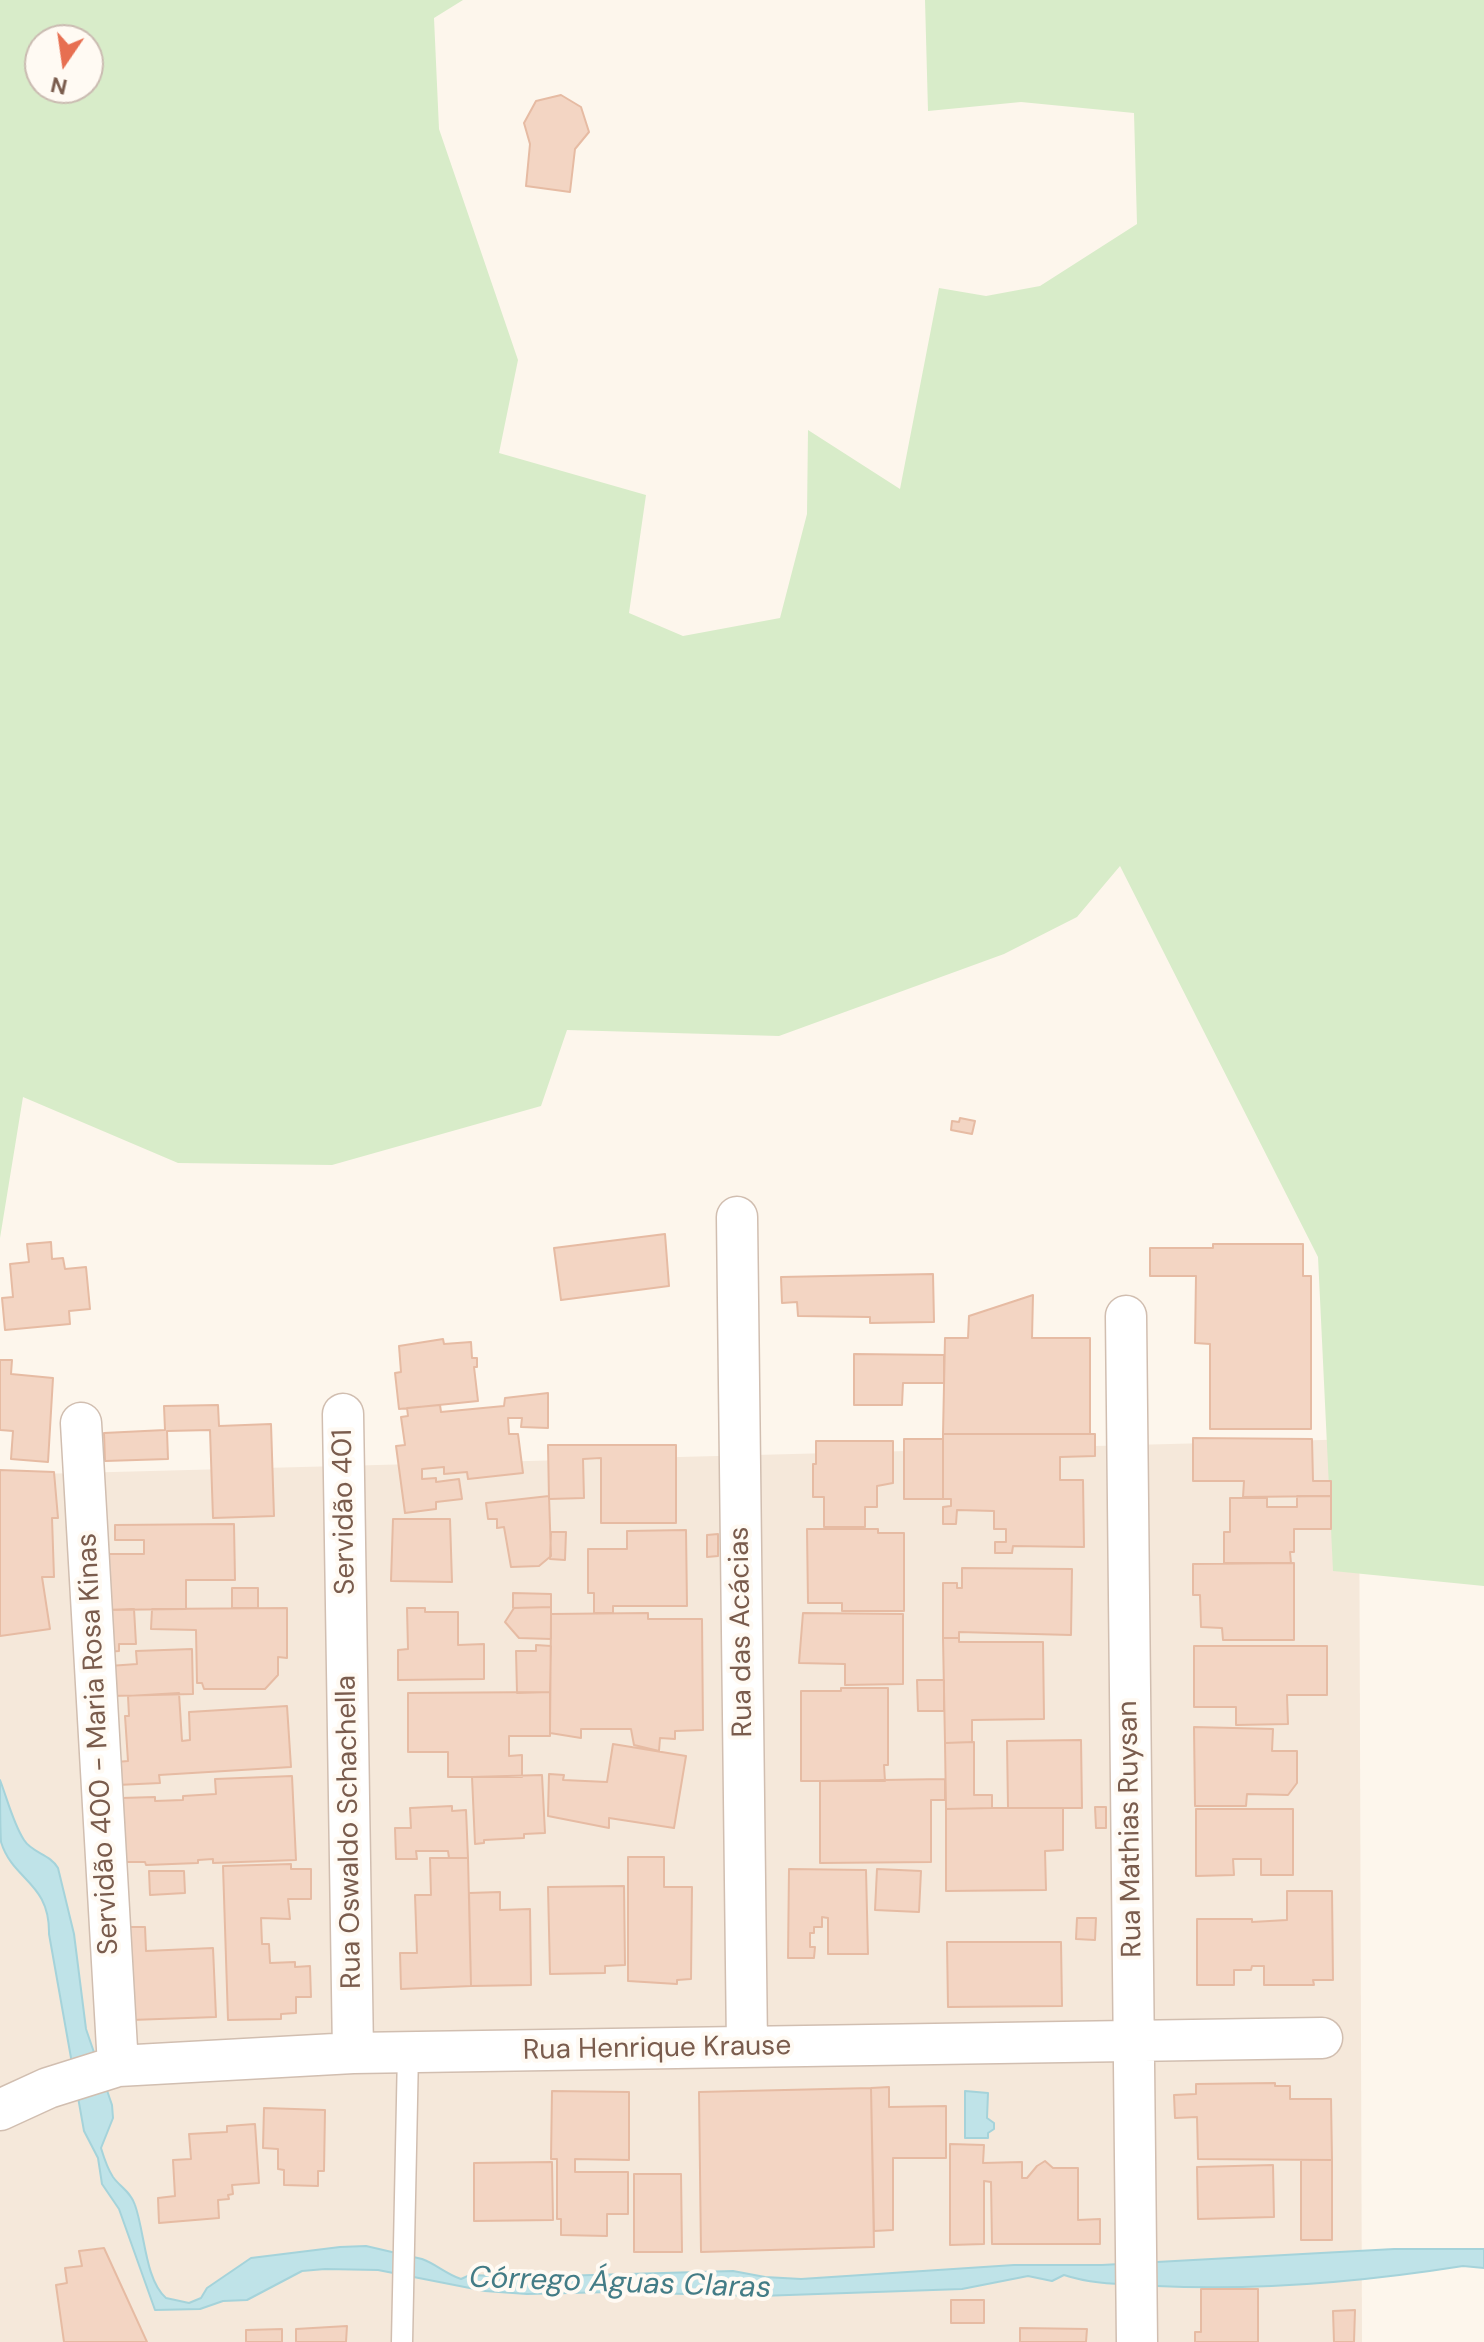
<!DOCTYPE html>
<meta charset="utf-8">
<style>
body{margin:0}
#map{position:relative;width:1484px;height:2342px;overflow:hidden;background:#fdf6ec;font-family:"DM Sans",sans-serif}
canvas{display:block}
.north{position:absolute;left:24px;top:24px;width:80px;height:80px;box-sizing:border-box;background:#fffaf3;border:2px solid #cabbb1;border-radius:50%;rotate:193deg;font-size:22px;font-weight:700;line-height:32px;text-align:center;color:#7a5c4d}
.north::after{content:'';display:block;margin:auto;width:28px;height:36px;background:#e76f51;clip-path:polygon(50% 0,100% 100%,50% 72%,0 100%)}
</style>
<div id="map">
<canvas width="1484" height="2342"></canvas>
<div class="north">N</div>
</div>
<script>
const context = document.querySelector('canvas').getContext('2d');
context.lineJoin = 'round';
function fillPath(path, color) { context.fillStyle = color; context.fill(path, 'evenodd'); }
function stroke(path, color, width, dash) { context.strokeStyle = color; context.lineWidth = width; context.lineCap = dash ? 'butt' : 'round'; context.setLineDash(dash || []); context.stroke(path); }
function drawText(font, color, halo, rows, align = 'center') {
  context.font = font + ' "DM Sans",sans-serif'; context.lineWidth = 8; context.setLineDash([]); context.textBaseline = 'middle'; context.strokeStyle = halo; context.fillStyle = color; for (const [text, x, y, turn = 0] of rows) {
    context.save(); context.translate(x, y); context.rotate((+turn || 0) * Math.PI / 180); context.textAlign = isNaN(turn) ? turn : align; if (halo) context.strokeText(text, 0, 0); context.fillText(text, 0, 0); context.restore();
  }
}
const residential = new Path2D(`
 M1359,1439L1362,2342H0V1475Z`);
const green = new Path2D(`
 M0,0H463L434,18L439,129L518,360L499,453L646,495L629,613L683,636L780,618L807,514L808,430L900,489L939,288L986,296L1040,286L1137,224L1134,113L1021,102L928,111L925,0H1484V1586L1333,1571L1318,1257L1120,866L1077,917L1004,954L779,1036L567,1030L541,1106L332,1165L178,1163L23,1097L0,1238ZM40,40H88V88H40Z`);
const water = new Path2D(`
 M0,1780C7,1798 13,1823 24,1840C32,1853 50,1854 58,1868L74,1934L86,2029L112,2105L113,2118L101,2148C104,2158 107,2168 113,2177C120,2187 131,2192 135,2205C145,2233 145,2280 166,2298L189,2303L201,2298L207,2288L251,2258L340,2247L366,2246L422,2259C436,2264 446,2274 461,2279L470,2275L523,2277L733,2271L765,2277L801,2279L1014,2265H1102L1394,2249H1484V2268L1463,2266C1362,2282 1258,2291 1156,2286C1125,2284 1094,2285 1064,2275L1052,2281L1028,2276L962,2289L760,2296L611,2292L527,2294L485,2291L378,2270L325,2269L302,2271L247,2300L223,2301L200,2309L155,2310L119,2209L102,2184L98,2158L84,2131L49,1934C50,1882 13,1881 1,1842C0,1824 0,1799 0,1780Z
 M965,2091L988,2093L987,2118L994,2123V2129L988,2133V2138H965Z`);
const building = new Path2D(`
 M561,95L581,107L589,132L575,149L570,192L526,186L530,144L524,123L536,101Z
 M960,1118L975,1121L972,1134L951,1130L952,1121L959,1122Z
 M665,1234L669,1286L561,1300L554,1248Z
 M51,1242L52,1259L63,1258L65,1269L86,1267L90,1309L69,1311L70,1324L5,1330L2,1298L13,1297L10,1264L29,1262L27,1244Z
 M1213,1244H1303V1276H1311V1429H1210V1344L1195,1343L1196,1276H1150V1248H1213Z
 M933,1274L934,1322L870,1323V1317L798,1316L797,1302L782,1303L781,1277Z
 M1033,1295L1032,1338H1090V1434H943L945,1338H968L969,1316Z
 M443,1339L444,1344L471,1342L472,1358H477V1367H474L478,1401L399,1409L395,1373L401,1372L399,1346Z
 M854,1354L944,1355V1383H903L902,1405H854Z
 M0,1360H12L11,1374L53,1378L48,1462L11,1459L13,1431L0,1430Z
 M548,1393V1428L521,1427L522,1418H508L509,1434H518L523,1473L468,1479L467,1472L444,1474V1467L422,1469V1479L436,1478V1482L459,1479L462,1499L436,1502V1509L405,1513L396,1446L405,1445L401,1417L408,1416L407,1408L440,1405L441,1412L504,1406L505,1398Z
 M218,1405L219,1426L271,1424L274,1516L213,1518L210,1430L167,1431L168,1459L105,1461L104,1433L165,1430L164,1406Z
 M943,1434H1095V1456L1060,1457V1480H1083L1084,1547L1013,1546L1012,1553H995V1542H1006V1529H994V1511L957,1510L956,1524H943V1507L951,1506V1499H943Z
 M1193,1438L1312,1439L1313,1481H1331V1496L1243,1497L1244,1481H1193Z
 M904,1439H943V1499H904Z
 M816,1441H893V1483L877,1486V1507H865V1527H824V1497H813V1464H816Z
 M548,1445H676V1523H601V1458L583,1459L584,1498L549,1499Z
 M0,1470L54,1472L58,1518H52L54,1577H42L50,1629L0,1636Z
 M549,1496L551,1556L539,1566L511,1567L504,1527L497,1528V1519H488L486,1503Z
 M1297,1496H1331V1529H1294V1552H1290L1291,1563H1224V1532H1230V1498H1267V1507H1297Z
 M393,1519H450L452,1582L391,1581Z
 M234,1524L235,1580H186V1609L104,1610L103,1554H144V1540H115V1525Z
 M807,1529H878V1533H904V1611H842V1603H808Z
 M686,1530L687,1606H613V1613H594V1593H588V1549H627V1531Z
 M566,1532L565,1560L550,1559L551,1532Z
 M718,1534V1556L707,1557V1535Z
 M1294,1563V1640H1223L1222,1628L1201,1627L1200,1595H1193V1564Z
 M962,1568L1072,1569L1071,1635L959,1632V1638H943V1583H957V1588H962Z
 M232,1588H258V1608H232Z
 M513,1593L551,1594V1607L513,1608Z
 M551,1607V1639L519,1638L505,1622L514,1608Z
 M287,1608V1658L278,1657V1675L265,1689H204L202,1683H197L196,1630L151,1629L152,1609Z
 M407,1608H425V1612H458V1645L484,1644V1679L398,1680V1650L408,1649Z
 M134,1609L136,1644H119V1651L106,1652L104,1610Z
 M648,1613V1619H702L703,1730L675,1731V1739L660,1738L659,1751L634,1745L631,1729H581V1738L550,1733L551,1614Z
 M803,1613L903,1614V1684L845,1685V1664L799,1663Z
 M943,1638H959V1642H1043L1044,1719L972,1720V1742L945,1743Z
 M536,1645L551,1646L550,1692L517,1693L516,1651H536Z
 M1194,1646H1327V1695H1287L1288,1724L1236,1725V1707H1194Z
 M192,1649L193,1694L111,1696L109,1666L137,1664L136,1651Z
 M917,1680H944V1711H918Z
 M841,1688H888V1765H884L885,1781H801V1691H841Z
 M550,1692V1736H509V1756L522,1755V1777H448V1752H408V1693Z
 M179,1693L182,1741L190,1740L189,1712L287,1706L291,1767L159,1775L160,1783L117,1785L116,1762L128,1761L125,1716H129L128,1696Z
 M1194,1727L1273,1729L1272,1751H1297V1783L1288,1795L1247,1794L1246,1806H1195Z
 M1081,1740L1082,1808H1008L1007,1741Z
 M974,1742V1795H992V1808L946,1809L945,1743Z
 M613,1744L686,1756L674,1828L609,1818V1828L548,1816L549,1774L564,1775L563,1780L607,1782Z
 M542,1775L545,1833L524,1834V1838L484,1840V1843L475,1844L472,1777Z
 M292,1776L296,1860L213,1863V1859L198,1860V1863L146,1865L145,1862H124L121,1798L155,1797V1801L183,1800V1796L216,1794L215,1779Z
 M945,1779V1800H931V1862L820,1863V1781Z
 M452,1806V1811L466,1810L468,1858H449L448,1851H416L417,1859H396L395,1828H411L410,1808Z
 M1095,1807H1106V1828H1096Z
 M992,1808H1063V1850L1045,1851L1046,1890L946,1891V1809Z
 M1196,1809H1293V1875H1261V1859H1233L1234,1875L1196,1876Z
 M628,1857H664V1887H692L691,1979L677,1980V1984L628,1981Z
 M430,1858H468L471,1986L401,1989L400,1953H417L415,1895H431Z
 M291,1864V1869H311V1899H288L290,1919L261,1918L262,1944H269L270,1963L295,1962V1967L310,1966L311,1997H296V2013L281,2014V2019L228,2020L223,1866Z
 M789,1869L866,1870L868,1954H828V1918L822,1917V1927H814V1933H810V1947H815L814,1958H788Z
 M877,1869L921,1871L919,1912L875,1910Z
 M149,1871H184L185,1893L150,1895Z
 M624,1886L625,1965L605,1966V1973L550,1974L548,1887Z
 M1287,1891H1332L1333,1980H1313L1314,1985H1264V1966H1252L1251,1970H1234V1985H1197V1919H1252V1922L1287,1920Z
 M500,1892V1910L530,1909L531,1985L471,1986L469,1893Z
 M1077,1918H1096L1095,1940L1076,1939Z
 M128,1927H145L146,1951L213,1948L216,2017L131,2020Z
 M947,1942H1061L1062,2006L948,2007Z
 M1275,2083V2086H1290V2099H1331L1332,2160L1198,2159L1197,2117L1175,2118L1174,2095L1196,2094V2084Z
 M889,2087V2107L946,2106V2158H893V2230L874,2231L871,2088Z
 M871,2088L874,2247L701,2252L699,2092Z
 M552,2091L629,2092V2160L575,2159V2172H628V2214H607V2236L561,2235V2219H557V2159H551Z
 M264,2108L325,2110L324,2171H318V2186L284,2185V2170L278,2169V2149L263,2148Z
 M255,2124L259,2183L232,2185L233,2194L228,2195L229,2199L218,2200L219,2218L159,2223L158,2198L175,2196L173,2160L191,2159L189,2134L227,2132V2126Z
 M950,2144L984,2145L983,2163L1022,2162V2178H1027L1037,2166L1045,2161L1053,2168H1078V2220L1100,2219V2244H992L991,2182L984,2181V2244L950,2245Z
 M1301,2160H1332V2240H1301Z
 M552,2162L553,2220L474,2221V2163Z
 M1273,2165L1274,2217L1198,2219L1197,2167Z
 M634,2174H681L682,2252H634Z
 M104,2248L147,2342H64L56,2285L67,2283L65,2268L82,2266L79,2251Z
 M1201,2289H1258V2342H1195V2332H1201Z
 M951,2300H984V2323H951Z
 M1355,2310L1354,2342H1334L1333,2311Z
 M347,2326L346,2342H296V2329Z
 M1020,2328L1087,2329L1086,2342H1020Z
 M282,2329V2342H246V2330Z`);
const service = new Path2D(`
 M402,2342L408,2052`);
const minor = new Path2D(`
 M737,1217L747,2047
 M1126,1316L1137,2342
 M343,1414L353,2053
 M81,1423L118,2066
 M0,2110L48,2088L118,2066L353,2053L1322,2038`);
const streetNames = [
 ["Servidão 401",345,1512,-91],
 ["Rua das Acácias",742,1632,-91],
 ["Servidão 400 - Maria Rosa Kinas",99,1744,-93],
 ["Rua Mathias Ruysan",1131,1829,-91],
 ["Rua Oswaldo Schachella",350,1832,-91],
 ["Rua Henrique Krause",657,2049,-1]
];
const waterNames = [
 ["Córrego Águas Claras",620,2284,2]
];
fillPath(residential, '#f5e8da');
fillPath(green, '#d8ecc9');
fillPath(water, '#bfe3e8');
stroke(water, '#a5d3da', 2);
fillPath(building, '#f3d5c3');
stroke(building, '#e6bba3', 2);
stroke(service, '#d1beb0', 23);
stroke(minor, '#d1beb0', 43);
stroke(service, '#fff', 20);
stroke(minor, '#fff', 40);
drawText('28px', '#7a5c4d', '#fffaf3', streetNames);
drawText('italic 30px', '#437c86', '#fffaf3', waterNames);
</script>
